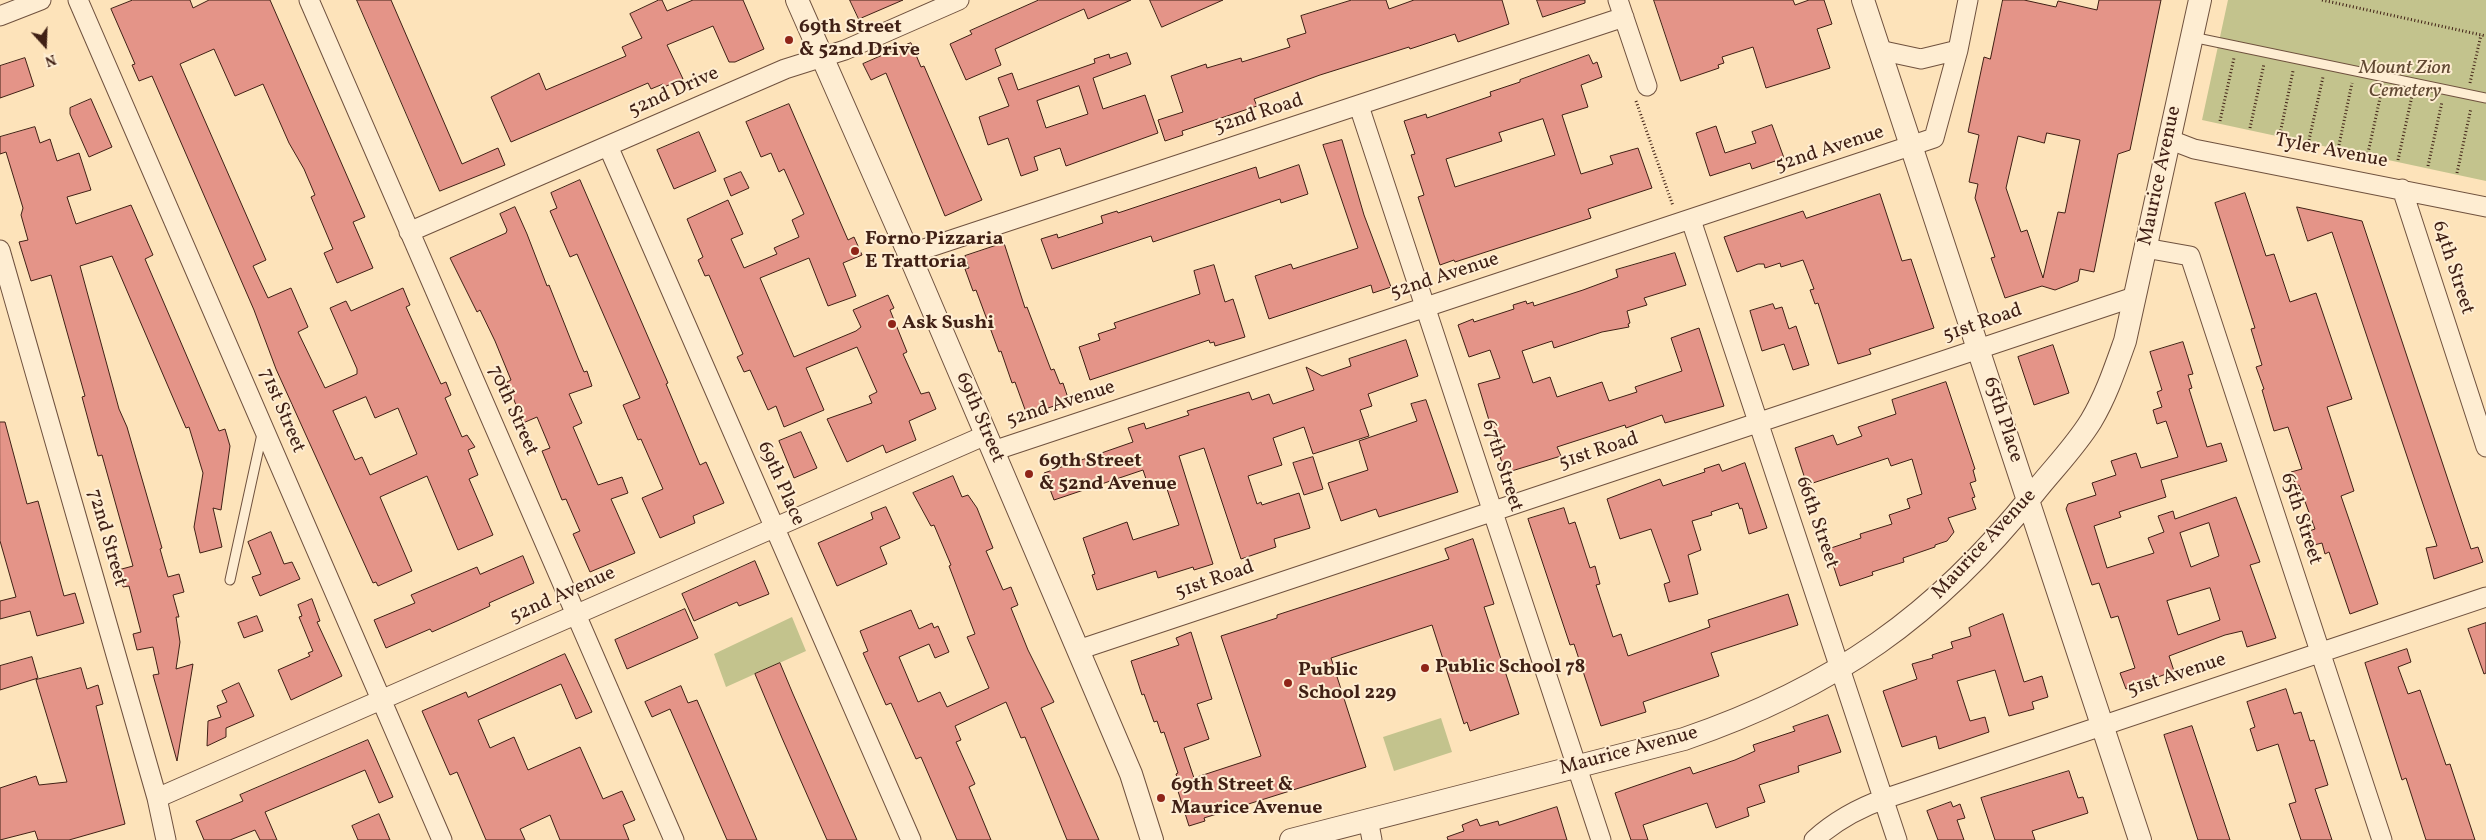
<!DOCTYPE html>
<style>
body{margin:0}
#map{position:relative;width:2486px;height:840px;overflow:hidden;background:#fde3ba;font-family:Vollkorn,serif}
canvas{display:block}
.north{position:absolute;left:20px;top:20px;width:50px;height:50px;-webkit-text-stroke:4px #feedd2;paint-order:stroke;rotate:160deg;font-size:14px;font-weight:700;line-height:20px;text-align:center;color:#402015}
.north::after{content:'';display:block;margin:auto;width:18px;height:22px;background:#402015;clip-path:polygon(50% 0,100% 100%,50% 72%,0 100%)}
</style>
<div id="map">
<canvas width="2486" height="840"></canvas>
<div class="north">N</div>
</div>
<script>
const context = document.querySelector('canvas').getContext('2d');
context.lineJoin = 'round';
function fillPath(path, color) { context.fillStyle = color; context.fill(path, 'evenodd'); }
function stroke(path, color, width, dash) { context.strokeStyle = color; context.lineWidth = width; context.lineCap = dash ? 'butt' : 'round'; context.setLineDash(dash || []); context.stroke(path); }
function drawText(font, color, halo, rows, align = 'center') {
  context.font = font + ' Vollkorn,serif'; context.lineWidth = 4; context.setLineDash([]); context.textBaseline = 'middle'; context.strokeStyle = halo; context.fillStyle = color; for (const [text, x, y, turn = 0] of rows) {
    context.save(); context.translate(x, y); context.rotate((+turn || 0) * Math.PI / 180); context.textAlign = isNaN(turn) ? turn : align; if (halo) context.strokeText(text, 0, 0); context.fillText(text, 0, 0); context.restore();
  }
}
const green = new Path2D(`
 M2228,0H2486V181L2202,120Z
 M792,617L806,651L726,687L714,654Z
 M1441,718L1452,752L1394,771L1383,737Z`);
const building = new Path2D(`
 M133,0H190L193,8L209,0H270L365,217L353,222L373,268L337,283L324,253L333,249L311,197L315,195L304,169L289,143L263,84L235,96L214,49L180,64L266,260L253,266L268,298L291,288L308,327L298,332L325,388L357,374V369L330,308L346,301L351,311L403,288L410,305L406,307L441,384L446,382L451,395L445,398L462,437L467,435L475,447L468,450L478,475L469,479L493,535L458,550L427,476L380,497L412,571L378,586L376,582L373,583L276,369L254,310L152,76L139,81L132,65L135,64L111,9ZM366,397L375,418L398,408L417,454L370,475L362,457L355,460L333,411Z
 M357,0H391L462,164L498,148L505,165L440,191Z
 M659,0H662L667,11L693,0H743L764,49L735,62H729L713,26L667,45L683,79L664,87L663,84L651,89L648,83L511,142L491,97L539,73L546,90L626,56L622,47L642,38L630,14Z
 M850,0H903L859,19Z
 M1039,0H1131L1088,19L1084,9L995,49L1001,65L966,80L950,44L972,34L970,31Z
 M1150,0H1223L1162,27Z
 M1352,0H1386L1389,9L1414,0H1502L1509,24L1458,42L1455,34L1410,49L1409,47L1320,75L1254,99L1257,106L1182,131L1183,135L1165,141L1158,120L1183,112L1171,76L1206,64L1207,68L1241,58L1242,62L1290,47L1287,39L1306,33L1301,16Z
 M1537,0H1585V3L1543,17Z
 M1654,0H1793L1795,5L1809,0H1824L1832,24L1817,29L1830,68L1766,88L1753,47L1722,57L1724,63L1718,65L1719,68L1681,81Z
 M2003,0H2024L2056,7L2058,1L2097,10L2099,0H2161L2130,150L2118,154L2094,272L2080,269L2078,281L2055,290L2042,286L2005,298L1991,258L1995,257L1975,198L1978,184L1969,182L1979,135L1968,132L1984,57L1990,59ZM2047,133L2080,140L2065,213L2058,212L2043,278L2027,230L2021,232L2006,188L2018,136L2044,143Z
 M911,43L921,67L924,66L982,200L945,216L886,73L871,80L863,64Z
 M1127,53L1131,64L1093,78L1103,109L1145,95L1158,133L1066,166L1060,148L1034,157L1038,170L1021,176L1008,138L988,145L979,117L1009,106L998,78L1012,73L1018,90L1095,63L1094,59L1109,54L1110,58ZM1079,86L1088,114L1046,128L1037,101Z
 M1589,55L1593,64L1597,62L1602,77L1581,85L1588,107L1562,115L1581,174L1613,164L1610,156L1638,148L1652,188L1588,209L1591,218L1455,262L1454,260L1440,265L1418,197L1424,195L1411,155L1415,154L1404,121L1426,114L1427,118L1491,96L1490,92L1520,82V80ZM1543,119L1555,155L1455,187L1446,159L1502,141L1499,133Z
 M25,58L34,86L0,98V66Z
 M91,99L112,147L89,157L70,114V108Z
 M789,104L848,240L854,237L862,255L843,263L856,296L828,306L809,258L760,278L794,357L856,331L861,327L853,310L888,295L894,308L890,310L907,352L903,354L921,394L929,392L936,409L909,421L916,440L886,453L883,445L847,462L827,419L872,403L869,396L877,392L857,347L806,368L824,410L784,427L776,406L768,410L750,370L744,372L737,357L743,354L709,275L705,276L698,260L703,257L687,219L728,200L743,234L731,239L744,268L777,254L774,248L799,237L792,220L804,214L784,169L779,172L771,153L761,157L746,122Z
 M1772,125L1784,158L1752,169L1750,163L1710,176L1696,133L1716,126L1725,153L1756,143L1752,132Z
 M35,127L40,143L50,139L57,161L79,153L91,190L67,197L76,224L131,205L153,255L145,259L219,431L225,429L230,446L221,510L213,508L222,547L200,553L194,527L203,473L189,427L186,428L112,256L80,266L119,409L127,427L162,548L160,549L168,577L179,574L184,592L173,595L179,617H176L180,642L176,669L193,664L177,761L153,675L159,674L153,647L137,650L133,634L141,632L129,586L123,587L118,570L133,566L102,455L98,456L82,397L85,396L51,275L31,281L19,242L28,240L21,215L23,208L6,152L0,154V137Z
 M699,132L716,171L674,189L657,150Z
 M1342,140L1364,215L1391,287L1373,293L1371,285L1269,319L1255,276L1291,264L1293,269L1358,248L1323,145Z
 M1299,165L1308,194L1281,203L1280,199L1153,242L1151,236L1052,269L1041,239L1057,234L1058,238L1103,223L1101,216L1117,211L1118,213L1256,167L1259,178Z
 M741,172L749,188L731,196L724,179Z
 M580,180L668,383L666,384L700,465L706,462L724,503L693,516L695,523L660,538L642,498L663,489L641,439L638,440L623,405L640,398L577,254L570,257L550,211L557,208L551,193Z
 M2245,193L2266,256L2274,254L2290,302L2316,293L2352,399L2327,407L2354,491L2341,496L2378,604L2350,614L2329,552L2325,554L2322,543L2314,545L2309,531L2315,529L2299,485L2296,486L2291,472L2302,469L2288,427L2274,431L2262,390L2264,389L2256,367L2262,365L2251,329L2255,328L2215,203Z
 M1880,194L1902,261L1911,259L1934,328L1869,349L1871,354L1838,364L1818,303L1815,304L1810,290L1814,289L1803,260L1781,267L1780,263L1765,268L1764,264H1758L1737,272L1724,237L1803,211L1806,218Z
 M515,207L527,234L547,286L549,285L578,358L584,372L587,371L592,386L569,394L582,423L573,427L598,485L622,477L628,493L611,499L635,553L590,572L573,534L580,531L566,499L562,500L542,451L550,448L537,417L523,423L507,382L511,380L495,341L480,310L477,312L450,258L506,233L507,230L500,214Z
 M2297,207L2362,221L2471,549L2478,547L2483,562L2434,579L2426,548L2437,546L2332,232L2308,241Z
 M1004,243L1025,308L1027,307L1051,370L1054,369L1060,384L1063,383L1069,401L1027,415L1015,382L1012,383L1001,351L999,352L976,290L973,291L965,269L969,268L965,256Z
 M1675,253L1686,285L1644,298L1647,305L1627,311L1630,323L1628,324L1629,327L1602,332L1554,348L1552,341L1522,351L1533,383L1550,377L1557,397L1602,382L1609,401L1637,392L1635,387L1682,371L1671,338L1699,328L1724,406L1665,423L1662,415L1626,428L1625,425L1557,447L1561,456L1505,473L1478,384L1500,378L1490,350L1469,357L1458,325L1473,319L1474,322L1514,309L1513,305L1526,301L1527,304L1533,302L1534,306L1583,290L1618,277L1616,270Z
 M1214,265L1225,302L1233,299L1245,337L1215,346L1214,342L1210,343L1209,340L1090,380L1079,347L1100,340L1098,334L1116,328L1114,323L1200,294L1194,271Z
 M1773,304L1775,309L1782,307L1789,329L1796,326L1809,365L1793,370L1784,344L1762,351L1750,311Z
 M1406,340L1418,376L1368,394L1372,406L1360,410L1369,436L1313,454L1304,427L1273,438L1282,465L1248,476L1257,504L1261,502L1262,505L1299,493L1310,528L1274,539L1276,547L1241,559L1204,448L1179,456L1213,564L1194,570L1193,567L1158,578L1156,571L1097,590L1092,575L1095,574L1083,538L1127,522L1133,540L1179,525L1164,480L1148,485L1143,470L1054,500L1044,473L1133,442L1128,428L1144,423L1146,429L1189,415L1187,411L1249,392L1252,400L1269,394L1273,404L1314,390L1306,367L1322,376L1351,366L1349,359Z
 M2183,342L2193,374L2188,375L2192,388L2189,389L2207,447L2221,443L2227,461L2161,480L2166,497L2119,512L2121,517L2094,526L2107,568L2154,553L2148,538L2164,532L2158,516L2173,511L2175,519L2236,497L2260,562L2250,565L2276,638L2247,647L2242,631L2225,635L2169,656L2174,671L2126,689L2120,673L2135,668L2118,616L2111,618L2099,583L2092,585L2066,509L2068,504L2096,495L2092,483L2116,475L2111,461L2136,453L2141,468L2178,457L2166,421L2157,424L2153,410L2162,407L2157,392L2162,390L2150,352ZM2209,523L2219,556L2191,567L2180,533ZM2210,588L2220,620L2178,635L2167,601Z
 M2053,345L2069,393L2034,405L2018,357Z
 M1946,382L1975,469L1973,470L1976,481L1970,483L1975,497L1972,498L1976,509L1948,518L1954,532L1947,541L1935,545V547L1903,558L1904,562L1872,572L1873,575L1840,586L1828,549L1861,538L1860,534L1892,524L1889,515L1910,508L1907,499L1922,494L1912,459L1891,466L1888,458L1807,485L1795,448L1833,435L1837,445L1862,436L1858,427L1896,414L1892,400Z
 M1426,400L1458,492L1379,517L1376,509L1341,521L1328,483L1368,470L1359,441L1417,421L1411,404Z
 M0,422H5L27,504L38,501L64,596L75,593L84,623L37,636L30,611L0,619V601L16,597L0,541Z
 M801,432L817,468L794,478L779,441Z
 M1313,457L1323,489L1304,495L1293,463Z
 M1745,463L1767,528L1749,534L1742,508L1740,509L1738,503L1711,512L1712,515L1692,521L1701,550L1688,555L1698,594L1669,602L1664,584L1670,582L1651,529L1620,539L1607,499L1660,479L1663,486L1705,472L1704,469L1719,464L1722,471Z
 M953,476L962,497L968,495L977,508L993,548L986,551L1003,590L1011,587L1018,605L1011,608L1028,650L1054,702L1041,708L1099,840H1067L1025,737L1021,738L1006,702L955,726L961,740L956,742L975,784L969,787L991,840H957L921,757L916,759L891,703L886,705L863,653L868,651L860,631L911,610L919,629L932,623L934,628L938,626L949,652L935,658L929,644L899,657L918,702L940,692L947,707L989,688L967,637L975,634L949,566L951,565L934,525L931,526L913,493Z
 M886,507L900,538L880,547L887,564L837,586L818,543L873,519L871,513Z
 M1564,508L1569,524L1575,522L1590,568L1595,566L1600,584L1596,585L1613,637L1621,634L1628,656L1710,627L1708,620L1788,594L1798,625L1711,653L1719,676L1643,702L1646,712L1601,726L1574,644L1570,645L1528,519Z
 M271,532L284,564L292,562L300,579L260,596L252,577L261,574L248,542Z
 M1473,539L1494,604L1484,607L1519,714L1470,731L1467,722L1464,724L1432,625L1331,658L1366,767L1204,818L1205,821L1189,826L1177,788L1180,787L1176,774L1178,773L1164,732L1161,733L1157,721L1154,722L1144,694L1142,695L1131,661L1179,645L1176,638L1191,632L1212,699L1197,704L1209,739L1184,748L1194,778L1261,756L1221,636L1277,618V615L1449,559L1445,549Z
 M523,556L534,583L489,603L490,606L457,621L432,632L430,629L386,648L374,620L415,603L411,595L477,567L480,574Z
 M755,561L769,594L739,606L737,602L694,621L682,594Z
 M312,599L320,621L317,622L342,676L291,700L278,670L310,656L308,653L313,651L299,617L302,616L298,605Z
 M685,609L698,638L627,669L615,640Z
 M2003,614L2024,682L2042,676L2048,697L2032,702L2034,709L2009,716L1995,670L1957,681L1970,721L1985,717L1989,732L1939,749L1936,736L1902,747L1883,691L1917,679L1912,664L1933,658L1932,655L1953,648L1951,642L1971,636L1969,628Z
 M257,616L263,631L244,638L238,623Z
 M2486,623V673L2484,674L2468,629Z
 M2407,649L2411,662L2398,667L2408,694L2420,690L2446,765L2450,764L2475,840H2426L2406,778L2402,780L2365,663Z
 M565,654L592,712L576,719L561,684L478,720L490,748L514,737L528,770L580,747L603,799L622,791L635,820L623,825L629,840H560L550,815L520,829L525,840H486L457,772L450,775L422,711L466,692L468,697Z
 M32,657L38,678L0,690V666Z
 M780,663L793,694L857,840H827L782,738L755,674Z
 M81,668L87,689L98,685L103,704L96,706L125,824L69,840H38L35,831L0,840V788L36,776L39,785L67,782L36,680Z
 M239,683L254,716L226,728V737L207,746L208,721L221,717L217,706L227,702L222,691Z
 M681,686L688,703L697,700L757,840H727L670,709L652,717L645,702Z
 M2286,689L2294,714L2301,712L2310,741L2314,740L2328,785L2315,789L2332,840H2301L2289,804L2296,802L2278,744L2257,751L2250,729L2255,727L2247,702Z
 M1828,715L1841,752L1798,766L1799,772L1759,785L1765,802L1747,808L1749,816L1716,828L1707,803L1643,825L1648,840H1631L1615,793L1690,767L1693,774L1735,760L1755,751L1753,745L1795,731L1793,727Z
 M2192,726L2230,840H2198L2179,782L2164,735Z
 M368,740L393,797L379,803L365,770L265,812L277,840H260L255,830L230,840H204L196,821L243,801L240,795Z
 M2069,771L2078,798L2083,797L2088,813L2032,831L2035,840H1995L1981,798Z
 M1951,802L1953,807L1960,804L1965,818L1957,820L1964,840H1938L1927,811Z
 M1557,807L1567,840H1448L1447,837L1464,831L1462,825L1477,819L1480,826L1498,821L1499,825Z
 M379,814L390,840H358L352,826Z`);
const path = new Path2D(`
 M2322,0L2486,36
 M2470,83L2481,35
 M1636,101L1673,206
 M2220,121L2234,58
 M2250,128L2264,64
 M2280,134L2293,71
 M2309,140L2323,77
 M2339,145L2352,83
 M2368,153L2382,89
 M2398,160L2412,96
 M2428,166L2442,102
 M2457,173L2471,108`);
const service = new Path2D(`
 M2192,37L2486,98
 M230,580L262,434`);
const minor = new Path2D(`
 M78,0L442,840
 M309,0L674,840
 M1618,0L1647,86
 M0,16L41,0
 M1879,50L1921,59L1958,50
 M1359,106L1601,840
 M2168,139L2194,149L2486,207
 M608,146L911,840
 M2402,189L2486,447
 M1691,220L1897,840
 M409,232L785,69L845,50L959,0
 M2145,248L2190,256L2382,840
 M0,250L157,798L166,840
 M909,254L1624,17
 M993,451L1934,138L1958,50L1968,0
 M1078,650L2134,297
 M157,798L986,435
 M1368,819L1372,840
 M1814,840C1835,821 1856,809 1884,799L2486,597`);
const tertiary = new Path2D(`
 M797,0L909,254L1131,774L1152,840
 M1863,0L2140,840
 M1291,840L1684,739C1833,688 1936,616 2034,493C2053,469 2075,447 2091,421C2106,396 2115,369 2125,341L2200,0`);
const markers = [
 [789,40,5,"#8f2418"],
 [855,251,5,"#8f2418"],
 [892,324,5,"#8f2418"],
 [1029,474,5,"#8f2418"],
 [1425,668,5,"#8f2418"],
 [1288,683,5,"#8f2418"],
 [1161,798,5,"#8f2418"]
];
const poiNames = [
 ["69th Street",799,28],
 ["& 52nd Drive",799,51],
 ["Forno Pizzaria",865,240],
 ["E Trattoria",865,263],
 ["Ask Sushi",902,324],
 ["69th Street",1039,462],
 ["& 52nd Avenue",1039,485],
 ["Public School 78",1435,668],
 ["Public",1298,671],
 ["School 229",1298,694],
 ["69th Street &",1171,786],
 ["Maurice Avenue",1171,809]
];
const parkNames = [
 ["Mount Zion",2405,69],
 ["Cemetery",2405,92]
];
const streetNames = [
 ["52nd Drive",674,93,-24],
 ["52nd Road",1259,115,-18],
 ["52nd Avenue",1830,150,-18],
 ["Tyler Avenue",2331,152,11],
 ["Maurice Avenue",2161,176,-78],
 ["64th Street",2452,268,72],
 ["52nd Avenue",1445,277,-18],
 ["51st Road",1983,324,-19],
 ["52nd Avenue",1061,405,-18],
 ["71st Street",281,411,67],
 ["70th Street",512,411,66],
 ["69th Street",979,418,67],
 ["65th Place",2002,420,72],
 ["51st Road",1599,452,-18],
 ["67th Street",1501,466,72],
 ["69th Place",780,484,66],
 ["65th Street",2300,519,72],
 ["66th Street",1816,523,71],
 ["72nd Street",106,538,74],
 ["Maurice Avenue",1985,545,-47],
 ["51st Road",1215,581,-19],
 ["52nd Avenue",563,596,-24],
 ["51st Avenue",2177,676,-18],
 ["Maurice Avenue",1629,752,-15]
];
fillPath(green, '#c3c38d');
fillPath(building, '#e49488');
stroke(building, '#402015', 1);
stroke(service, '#6f513e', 11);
stroke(minor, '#6f513e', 21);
stroke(tertiary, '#6f513e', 24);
stroke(path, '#402015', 3, [1, 2.5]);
stroke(service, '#feedd2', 9);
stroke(minor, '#feedd2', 19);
stroke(tertiary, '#feedd2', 22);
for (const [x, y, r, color] of markers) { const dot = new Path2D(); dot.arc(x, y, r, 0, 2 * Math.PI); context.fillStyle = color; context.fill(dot); stroke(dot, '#feedd2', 2); }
drawText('bold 20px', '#402015', '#feedd2', poiNames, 'left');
drawText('italic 20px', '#614933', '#feedd2', parkNames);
drawText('20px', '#402015', '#feedd2', streetNames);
</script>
